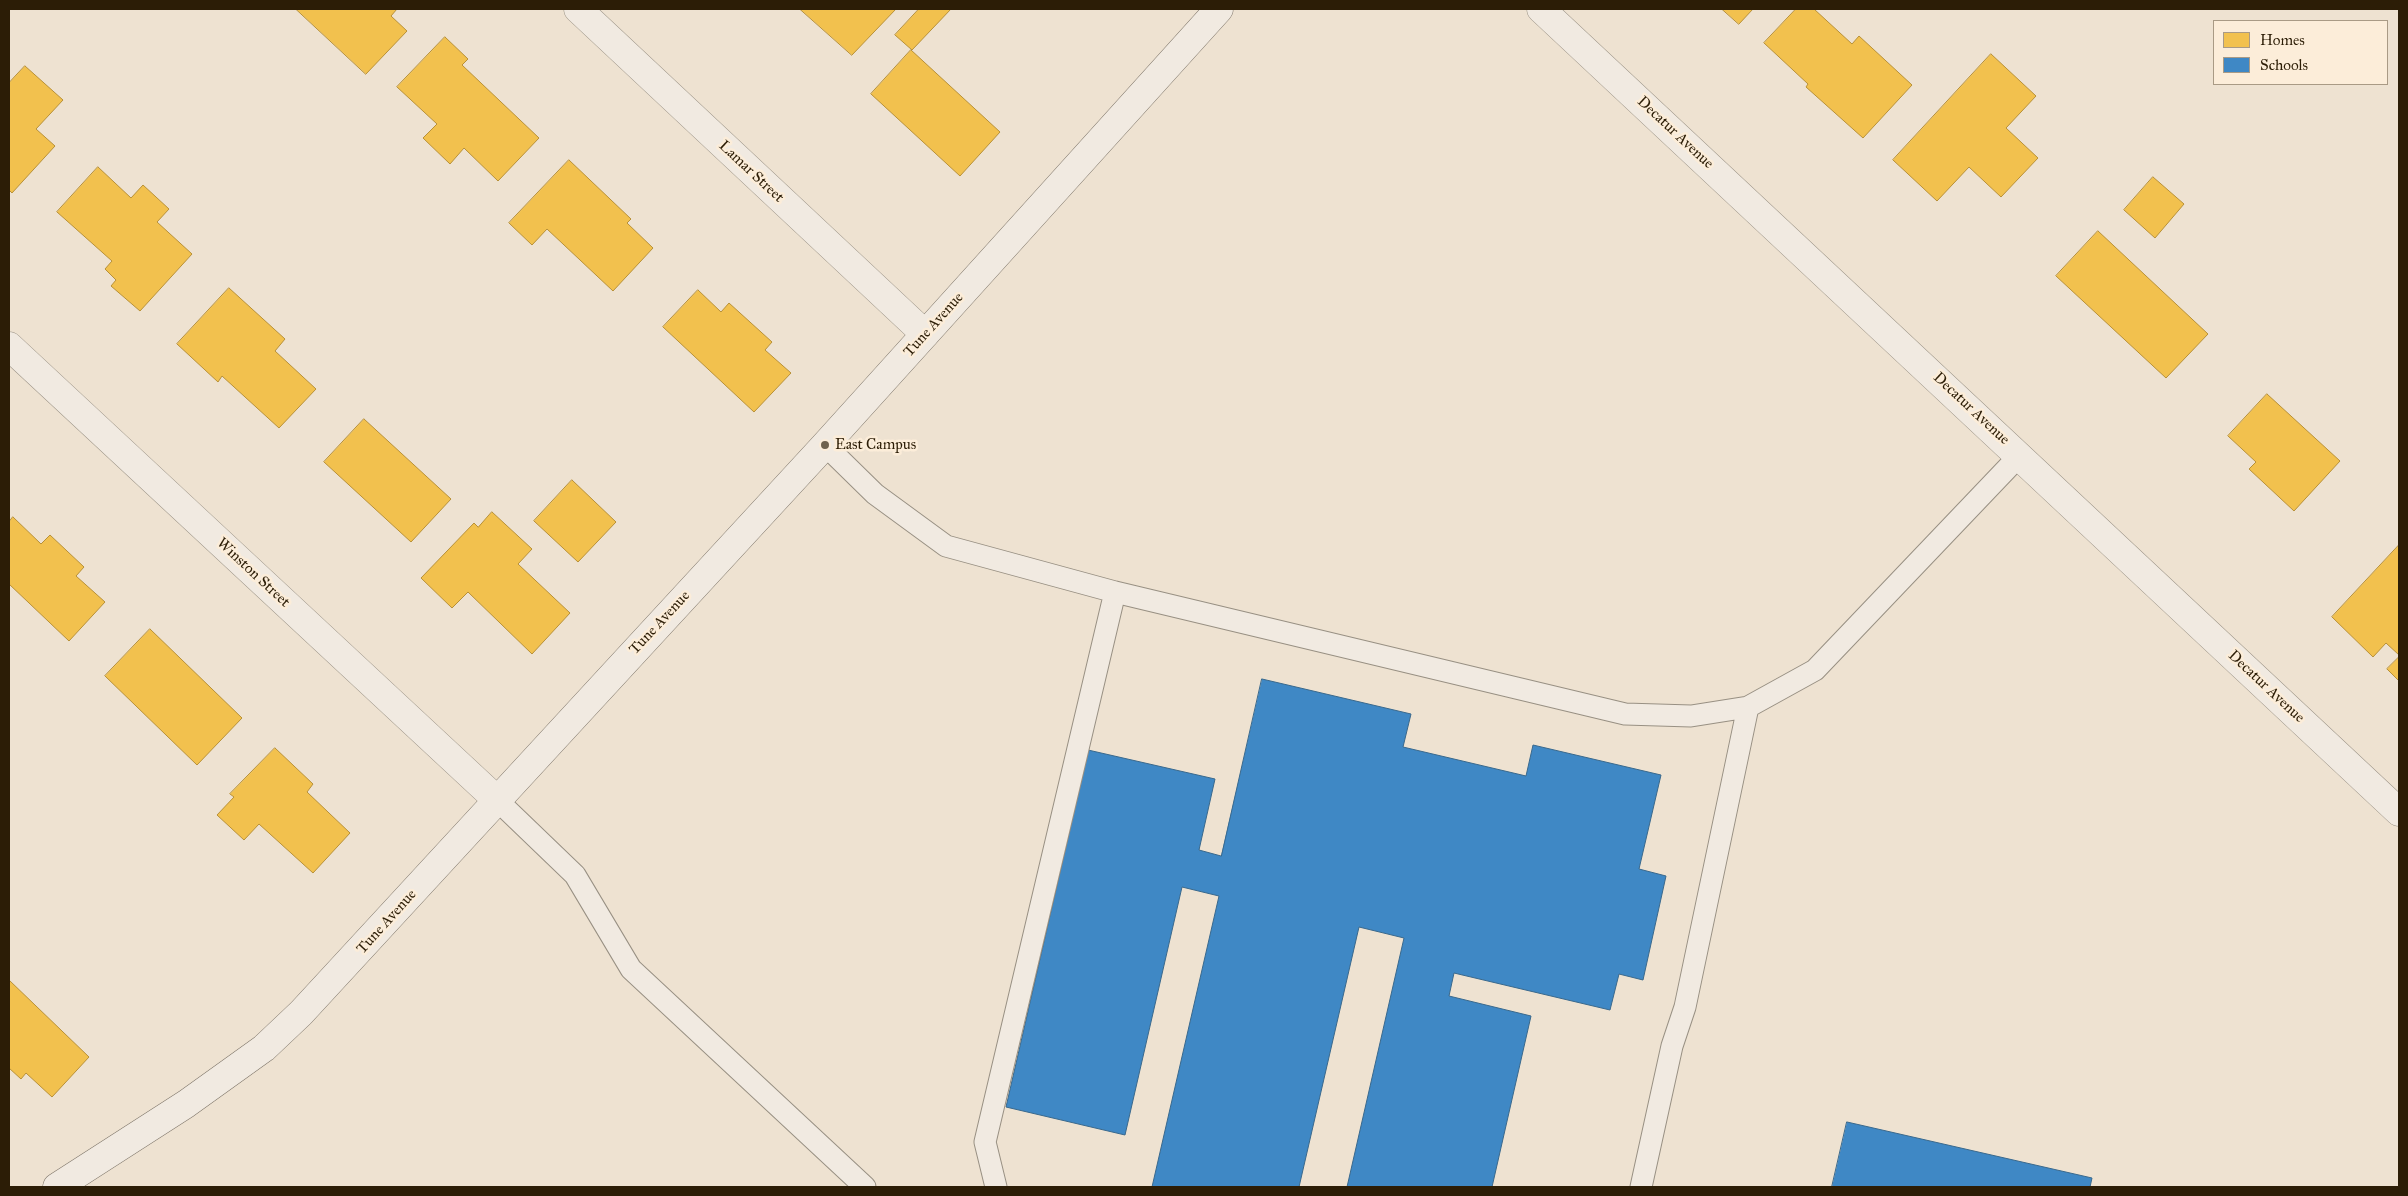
<!DOCTYPE html>
<style>
body{margin:0}
#map{position:relative;width:2408px;height:1196px;overflow:hidden;background:#eee2d1;font-family:"IM FELL Great Primer",serif}
canvas{display:block}
.frame{position:absolute;inset:0;border:10px solid #2c1d06;pointer-events:none}
.legend{position:absolute;left:2213px;top:20px;width:175px;height:65px;box-sizing:border-box;background:#fcedd9;border:1px solid #a99a85;margin:0;padding:6px 9px;list-style:none;font-size:15px;color:#2c1d06}
.legend li{display:flex;align-items:center;gap:10px;height:25px}
.legend b{width:25px;border:1px solid #a99a85}
</style>
<div id="map">
<canvas width="2408" height="1196"></canvas>
<div class="frame"></div>
<ul class="legend">
<li><b style="height:14px;background:#f2c14e"></b>Homes</li>
<li><b style="height:14px;background:#3f88c5"></b>Schools</li>
</ul>
</div>
<script>
const context = document.querySelector('canvas').getContext('2d');
context.lineJoin = 'round';
function fillPath(path, color) { context.fillStyle = color; context.fill(path, 'evenodd'); }
function stroke(path, color, width, dash) { context.strokeStyle = color; context.lineWidth = width; context.lineCap = dash ? 'butt' : 'round'; context.setLineDash(dash || []); context.stroke(path); }
function drawText(font, color, halo, rows, align = 'center') {
  context.font = font + ' "IM FELL Great Primer",serif'; context.lineWidth = 5; context.setLineDash([]); context.textBaseline = 'middle'; context.strokeStyle = halo; context.fillStyle = color; for (const [text, x, y, turn = 0] of rows) {
    context.save(); context.translate(x, y); context.rotate((+turn || 0) * Math.PI / 180); context.textAlign = isNaN(turn) ? turn : align; if (halo) context.strokeText(text, 0, 0); context.fillText(text, 0, 0); context.restore();
  }
}
const homes = new Path2D(`
 M296,9H397L391,16L407,31L366,74Z
 M800,9H896L852,55Z
 M919,9H951L912,50L895,35Z
 M1722,9H1753L1739,24Z
 M1796,9H1814L1852,44L1859,36L1912,85L1863,138L1806,87L1808,84L1764,43Z
 M445,37L468,59L462,65L539,138L498,181L464,148L450,164L423,138L437,124L397,87Z
 M911,50L1000,132L960,176L871,94Z
 M1991,54L2036,96L2006,128L2038,158L2001,197L1969,167L1937,201L1893,160Z
 M25,66L63,100L36,129L55,146L12,193L9,190V83Z
 M569,160L631,219L627,223L653,248L613,291L547,229L532,245L509,223Z
 M98,167L131,198L143,185L169,209L157,222L192,254L140,311L111,286L116,280L105,269L112,261L57,212Z
 M2153,177L2184,204L2155,238L2124,210Z
 M2098,231L2208,334L2166,378L2056,276Z
 M229,288L285,339L275,351L316,389L279,428L222,376L218,382L177,344Z
 M698,290L721,312L729,303L772,342L765,350L791,373L754,412L663,327Z
 M2267,394L2340,461L2294,511L2249,469L2256,462L2228,436Z
 M364,419L451,499L411,542L324,462Z
 M572,480L616,522L578,562L534,521Z
 M492,512L532,549L518,564L570,613L532,654L468,592L452,608L421,578L474,523L478,527Z
 M13,517L41,544L50,535L84,567L76,576L105,602L69,641L9,584V522Z
 M2399,545V655L2386,643L2373,657L2332,617Z
 M150,629L242,718L197,765L105,676Z
 M2399,657V681L2387,669Z
 M275,748L313,784L307,792L350,833L313,873L259,824L244,840L217,815L234,797L230,794Z
 M9,980L89,1057L52,1097L26,1073L21,1079L9,1068Z`);
const schools = new Path2D(`
 M1262,679L1411,714L1403,747L1526,776L1533,745L1661,775L1639,869L1666,876L1643,980L1619,974L1610,1010L1454,973L1449,996L1531,1016L1492,1187H1347L1404,938L1359,927L1299,1187H1152L1219,896L1182,887L1125,1135L1006,1107L1088,750L1215,779L1199,850L1221,856Z
 M1847,1122L2092,1178L2090,1187H1832Z`);
const lane = new Path2D(`
 M825,445L875,494L946,546L1115,592L1625,714L1691,716L1748,707L1815,670L2020,455
 M497,800L575,875L631,969L865,1187
 M996,1187L985,1142L1115,592
 M1641,1187L1672,1046L1685,1007L1748,707`);
const street = new Path2D(`
 M578,9L925,334
 M1541,9L2399,812
 M9,346L497,800`);
const secondary = new Path2D(`
 M57,1187L186,1104L264,1048L301,1013L825,445L1219,9`);
const markers = [
 [825,445,5,"#70624d"]
];
const streetNames = [
 ["Decatur Avenue",1675,133,43],
 ["Lamar Street",751,172,43],
 ["Tune Avenue",934,325,-48],
 ["Decatur Avenue",1971,409,43],
 ["Winston Street",253,573,43],
 ["Tune Avenue",660,623,-47],
 ["Decatur Avenue",2266,687,43],
 ["Tune Avenue",387,922,-48]
];
const poiNames = [
 ["East Campus",835,445]
];
fillPath(homes, '#f2c14e');
stroke(homes, '#b79038', 1);
fillPath(schools, '#3f88c5');
stroke(schools, '#39688c', 1);
stroke(lane, '#989083', 23);
stroke(street, '#989083', 29);
stroke(secondary, '#7d7468', 29);
stroke(lane, '#f1eae1', 21);
stroke(street, '#f1eae1', 28);
stroke(secondary, '#f1eae1', 28);
for (const [x, y, r, color] of markers) { const dot = new Path2D(); dot.arc(x, y, r, 0, 2 * Math.PI); context.fillStyle = color; context.fill(dot); stroke(dot, '#fcedd9', 2); }
drawText('15px', '#2c1d06', '#fcedd9', streetNames);
drawText('15px', '#2c1d06', '#fcedd9', poiNames, 'left');
</script>
